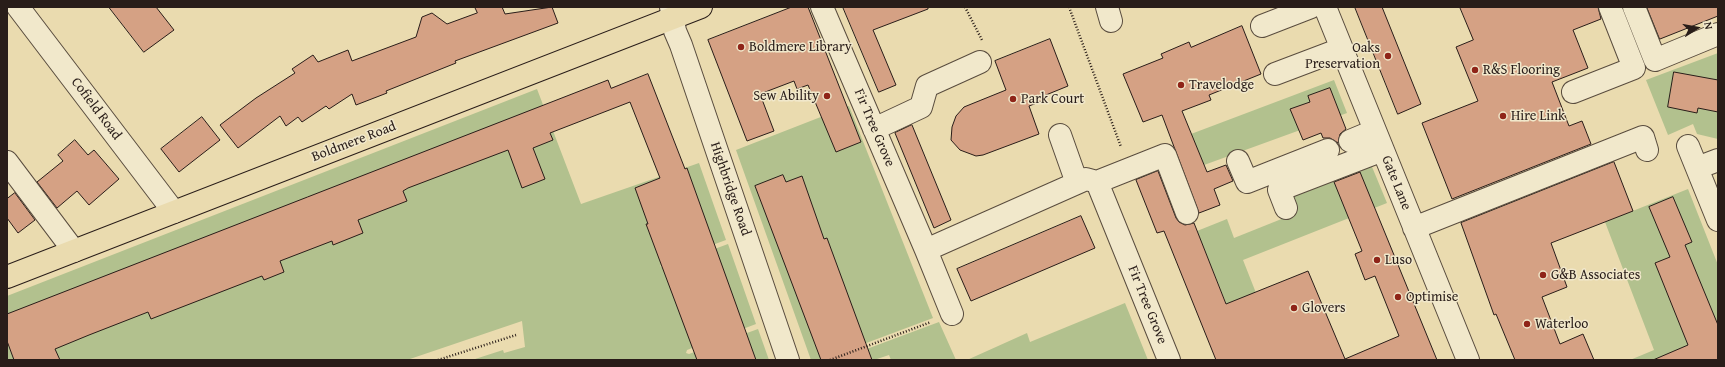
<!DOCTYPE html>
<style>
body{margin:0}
#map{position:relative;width:1725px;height:367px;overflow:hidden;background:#eadbaf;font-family:"Gentium Book Plus",serif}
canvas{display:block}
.frame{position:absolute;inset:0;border:8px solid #291d19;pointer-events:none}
.north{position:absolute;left:1677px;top:8px;width:40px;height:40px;-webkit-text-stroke:3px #f1e8cb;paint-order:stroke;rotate:79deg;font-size:11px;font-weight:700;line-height:16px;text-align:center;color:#291d19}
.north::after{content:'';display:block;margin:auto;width:14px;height:18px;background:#291d19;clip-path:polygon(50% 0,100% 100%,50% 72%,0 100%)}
</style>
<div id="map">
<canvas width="1725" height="367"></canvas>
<div class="frame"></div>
<div class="north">N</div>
</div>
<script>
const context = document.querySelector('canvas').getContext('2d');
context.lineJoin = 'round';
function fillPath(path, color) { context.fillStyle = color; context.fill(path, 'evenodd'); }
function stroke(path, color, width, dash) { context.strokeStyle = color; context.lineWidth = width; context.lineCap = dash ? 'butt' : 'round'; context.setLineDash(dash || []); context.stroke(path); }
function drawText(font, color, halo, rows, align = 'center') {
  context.font = font + ' "Gentium Book Plus",serif'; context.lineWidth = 3; context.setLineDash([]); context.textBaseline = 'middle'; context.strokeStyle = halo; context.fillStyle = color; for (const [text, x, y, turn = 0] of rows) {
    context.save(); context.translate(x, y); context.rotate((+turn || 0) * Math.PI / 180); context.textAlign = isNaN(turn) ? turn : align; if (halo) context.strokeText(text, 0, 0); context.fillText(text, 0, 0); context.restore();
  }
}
const green = new Path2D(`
 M1718,53V139L1697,134L1693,124L1668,135L1646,80Z
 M1334,80L1347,113L1204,165L1191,134Z
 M537,89L581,204L699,163L726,240L663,263L660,266L663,268L728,244L756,324L687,350L686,353L689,354L758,329L769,360H472L503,350L504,353L525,347L522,321L407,360H7V296Z
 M849,106L933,318L821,360H811L736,150Z
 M1370,162L1387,203L1243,260L1271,331L1249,360L1197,231L1227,219L1234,238L1294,214L1286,194Z
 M1688,189L1718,265V360H1630L1654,350L1605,222Z
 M1125,303L1148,360H967L1027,333L1030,342Z
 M939,322L956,360H891L889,355L874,360H868L864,350Z`);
const building = new Path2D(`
 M109,7H156L174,30L144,52Z
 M475,7H502L505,14L552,7L558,23L455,61L456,63L386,91L387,93L356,105L352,94L329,109L326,106L302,122L298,117L286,126L280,116L238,148L220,125L256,98L295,73L292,69L313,55L318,62L348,50L352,61L416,37L422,17L432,13L447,24L477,13Z
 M792,7H808L861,142L836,152L808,85L797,89L794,81L760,94L774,131L747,141L708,40Z
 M843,7H928V9L873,30L896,85L879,92Z
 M1355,7H1382L1421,104L1398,114Z
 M1460,7H1598L1601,19L1573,30L1588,68L1552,82L1569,126L1582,121L1591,144L1452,199L1422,123L1478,101L1456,47L1473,40Z
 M1647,7H1718V16L1660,39Z
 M1242,26L1261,74L1209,95L1211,100L1182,111L1207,172L1226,165L1233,181L1214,189L1220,205L1199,213L1162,115L1143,122L1123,74L1163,58L1161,54L1189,42L1191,47Z
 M1050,39L1068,86L1041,97L1042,101L1029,106L1039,134L983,155L976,156L960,150L951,140L952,127L956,116L964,107L1006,90L995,61Z
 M1674,72L1718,80V112L1698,108L1697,113L1668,107Z
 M648,74L685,169L687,168L756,360H697L646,224H648L635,188L660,178L630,102L550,133L553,140L533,148L545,179L522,188L508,150L408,188L403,191L407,201L358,220L363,233L333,245L332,241L280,261L284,272L264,280L262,276L151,319L148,312L89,335L55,349L60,360H14L7,341V314L608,80L611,88Z
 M1330,88L1346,129L1340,134L1338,143L1330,138H1323L1321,133L1303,140L1290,109L1310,102L1308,96Z
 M202,117L220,140L179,172L161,149Z
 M912,125L951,220L934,228L895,133Z
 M75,140L88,155L94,150L119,179L89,205L77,191L57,208L37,182L63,161L58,155Z
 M1614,162L1633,211L1551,243L1567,287L1542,297L1560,344L1583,334L1594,360H1515L1496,314L1494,315L1461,223Z
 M1158,171L1176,218L1179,222L1185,225L1194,223L1226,304L1308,271L1345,359L1399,336L1375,276L1365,280L1355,254L1362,251L1334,182L1360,172L1437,360H1216L1164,231L1157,233L1136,180Z
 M783,175L786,182L802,176L824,239L827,238L872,360H821L755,186Z
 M15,193L35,220L18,233L7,218V199Z
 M1673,197L1692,242L1685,245L1718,325V360H1653L1688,345L1655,263L1670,257L1649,207Z
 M1081,216L1095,248L971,301L957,269Z`);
const path = new Path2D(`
 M965,7L982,40
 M1069,7L1121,147
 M438,360L516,335
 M830,360L931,322`);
const minor = new Path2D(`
 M18,7L174,212
 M671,7L675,31L681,45L788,360
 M822,7L926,250L952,314
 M1107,7L1111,21
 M1325,7L1468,360
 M1634,7L1655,60L1718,34
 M1262,26L1311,7
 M1275,74L1341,49
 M1573,92L1634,68L1610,7
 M874,129L921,107L927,86L980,62
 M1060,135L1077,183
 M1350,141L1374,131
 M1688,146L1718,220
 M1238,161L1247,182L1328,150
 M7,162L74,251
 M1697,168L1718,160
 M1097,182L1165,155L1187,213
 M1286,208L1279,190L1383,150
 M1414,228L1643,137L1647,150
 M926,250L1077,183L1086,179L1097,182L1169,360`);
const major = new Path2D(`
 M7,277L701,7`);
const markers = [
 [741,47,4,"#8f2418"],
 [1388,56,4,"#8f2418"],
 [1475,70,4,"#8f2418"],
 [1181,85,4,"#8f2418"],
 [827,96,4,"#8f2418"],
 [1013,99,4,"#8f2418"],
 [1503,116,4,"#8f2418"],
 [1377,260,4,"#8f2418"],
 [1543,275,4,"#8f2418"],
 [1398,297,4,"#8f2418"],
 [1294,308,4,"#8f2418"],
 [1527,324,4,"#8f2418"]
];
const poiNames = [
 ["Boldmere Library",749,47],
 ["Oaks",1380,48,"right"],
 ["Preservation",1380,64,"right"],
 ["R&S Flooring",1483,70],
 ["Travelodge",1189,85],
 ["Sew Ability",819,96,"right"],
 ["Park Court",1021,99],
 ["Hire Link",1511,116],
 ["Luso",1385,260],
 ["G&B Associates",1551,275],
 ["Optimise",1406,297],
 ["Glovers",1302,308],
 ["Waterloo",1535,324]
];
const streetNames = [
 ["Cofield Road",96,109,53],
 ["Fir Tree Grove",874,128,67],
 ["Boldmere Road",354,142,-21],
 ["Gate Lane",1396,183,68],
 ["Highbridge Road",730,189,71],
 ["Fir Tree Grove",1147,305,68]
];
fillPath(green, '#b2c18e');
fillPath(building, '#d5a184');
stroke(building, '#291d19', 1);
stroke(minor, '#594c3e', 24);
stroke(major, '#291d19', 24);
stroke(path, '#291d19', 2.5, [1, 2]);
stroke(minor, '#f1e8cb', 22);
stroke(major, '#eadbaf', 22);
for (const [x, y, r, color] of markers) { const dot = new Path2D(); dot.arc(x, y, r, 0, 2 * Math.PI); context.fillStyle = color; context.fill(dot); stroke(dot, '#f1e8cb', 1.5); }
drawText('14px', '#291d19', '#f1e8cb', poiNames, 'left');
drawText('14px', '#291d19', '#f1e8cb', streetNames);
</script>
